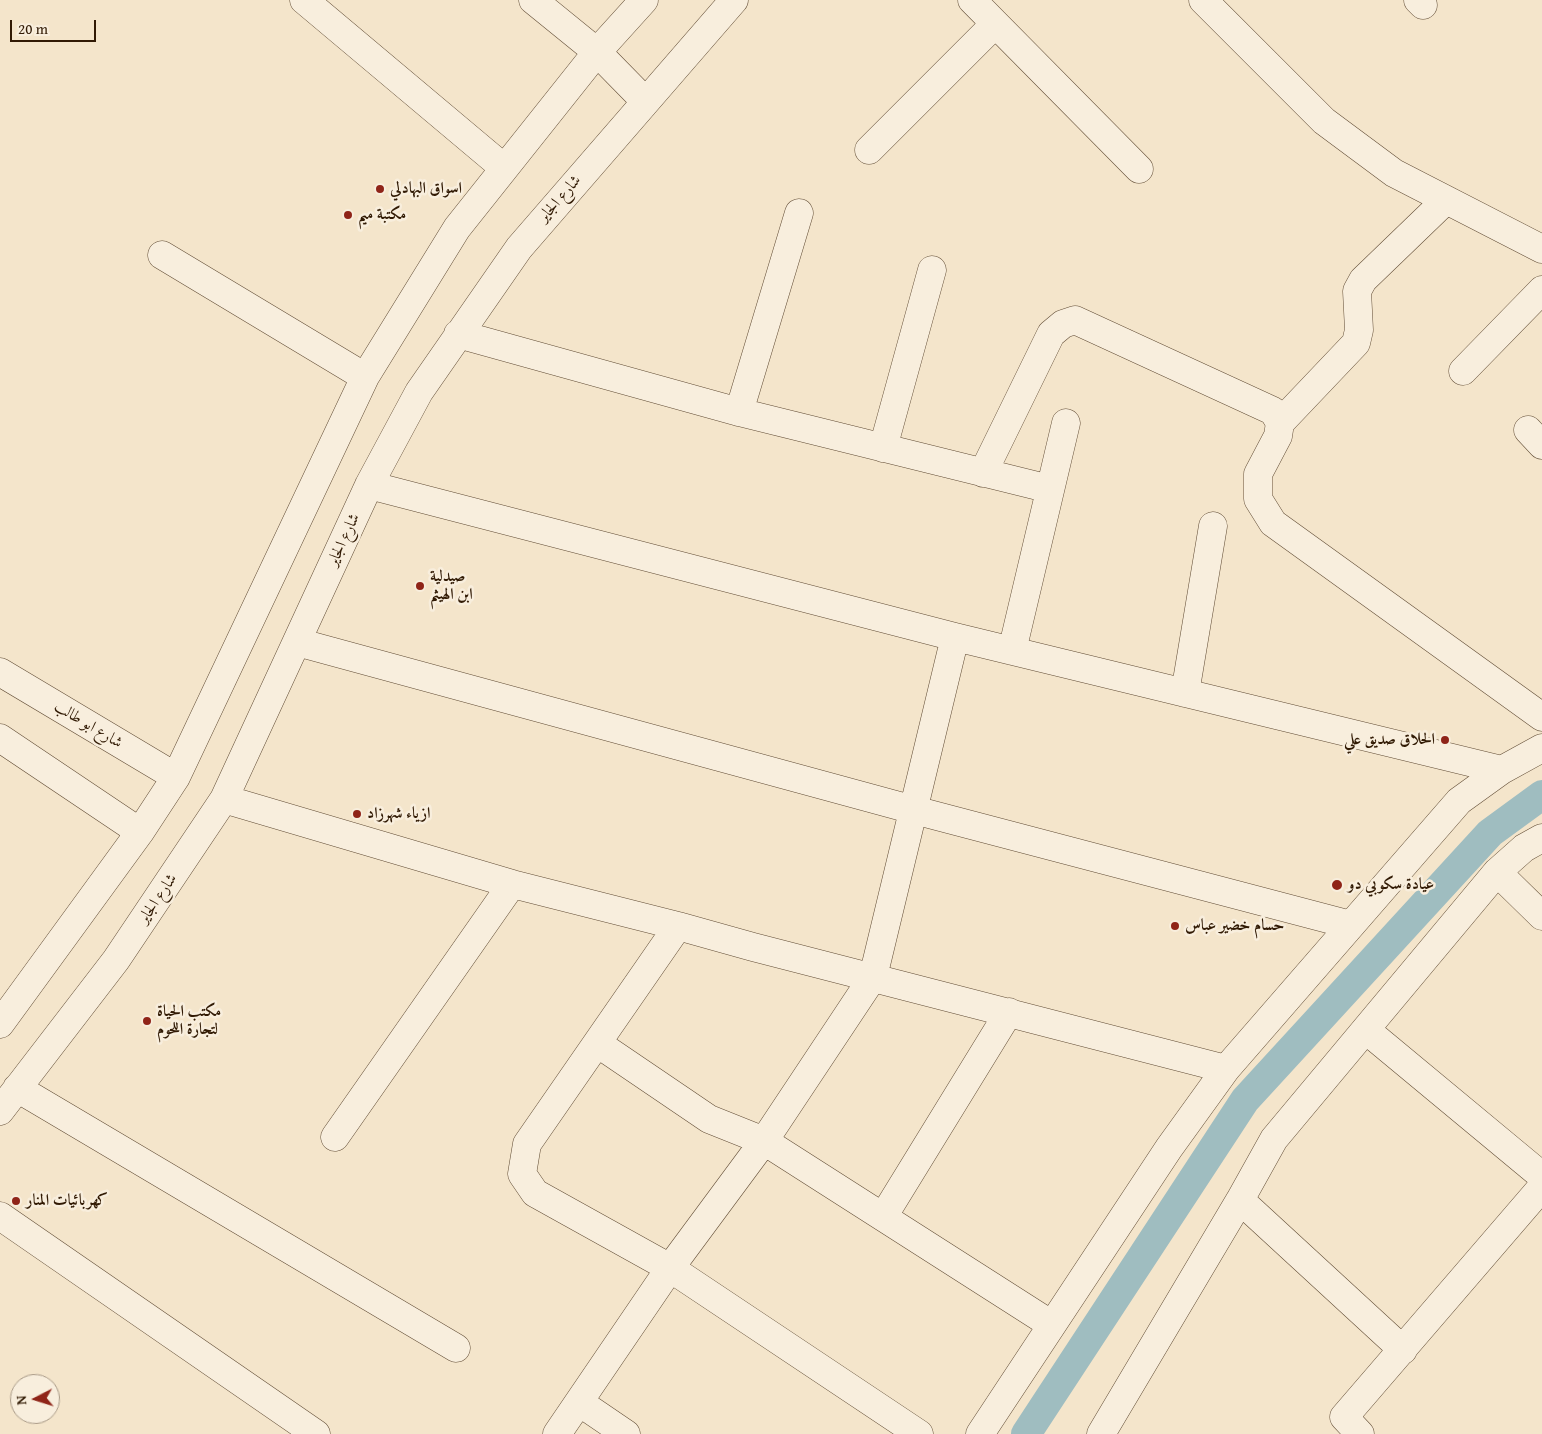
<!DOCTYPE html>
<meta charset="utf-8">
<style>
body{margin:0}
#map{position:relative;width:1542px;height:1434px;overflow:hidden;background:#f4e5cb;font-family:"Gentium Book Plus",serif}
canvas{display:block}
.north{position:absolute;left:10px;top:1374px;width:50px;height:50px;box-sizing:border-box;background:#f8eedd;border:1px solid #a89986;border-radius:50%;rotate:265deg;font-size:14px;font-weight:700;line-height:20px;text-align:center;color:#311a04}
.north::after{content:'';display:block;margin:auto;width:18px;height:22px;background:#8f2418;clip-path:polygon(50% 0,100% 100%,50% 72%,0 100%)}
.scale{position:absolute;left:10px;top:20px;width:86px;height:22px;box-sizing:border-box;border:2px solid #311a04;border-top:0;padding-left:6px;font-size:15px;line-height:18px;white-space:nowrap;color:#311a04;-webkit-text-stroke:4px #f8eedd;paint-order:stroke}
</style>
<div id="map">
<canvas width="1542" height="1434"></canvas>
<div class="north">N</div>
<div class="scale">20 m</div>
</div>
<script>
const context = document.querySelector('canvas').getContext('2d');
context.lineJoin = 'round';
function stroke(path, color, width, dash) { context.strokeStyle = color; context.lineWidth = width; context.lineCap = dash ? 'butt' : 'round'; context.setLineDash(dash || []); context.stroke(path); }
function drawText(font, color, halo, rows, align = 'center') {
  context.font = font + ' "Gentium Book Plus",Amiri,serif'; context.lineWidth = 5; context.setLineDash([]); context.textBaseline = 'middle'; context.strokeStyle = halo; context.fillStyle = color; for (const [text, x, y, turn = 0] of rows) {
    context.save(); context.translate(x, y); context.rotate((+turn || 0) * Math.PI / 180); context.textAlign = isNaN(turn) ? turn : align; if (halo) context.strokeText(text, 0, 0); context.fillText(text, 0, 0); context.restore();
  }
}
const canal = new Path2D(`
 M1026,1434L1245,1100L1490,833L1542,795`);
const minor = new Path2D(`
 M304,0L504,168
 M533,0L597,52L645,101
 M972,0L1139,169
 M1203,0L1324,121L1394,173L1542,249
 M1418,0L1423,5
 M869,150L995,24
 M162,255L365,377
 M458,334L739,412L1050,489
 M1463,371L1542,290
 M739,412L799,213
 M1280,423L1356,343L1359,330L1357,291L1363,280L1446,200
 M1528,430L1542,445
 M883,448L932,270
 M983,473L1051,334L1063,324L1075,320L1273,411L1280,423L1278,436L1258,474V499L1273,523L1542,717
 M369,485L955,637L1502,770
 M297,642L914,810L1351,925
 M1012,651L1066,423
 M0,672L176,777
 M1185,693L1213,526
 M0,738L140,832
 M224,799L512,884L678,926L753,947L1226,1069
 M1497,872L1542,916
 M678,926L527,1144L522,1174L535,1193L670,1268L919,1434
 M0,1024L140,832L176,777L365,377L457,228L597,52L644,0
 M1366,1030L1542,1176
 M597,1043L709,1119L764,1141L1052,1325
 M17,1088L456,1348
 M0,1111L116,960L224,799L369,485L419,392L519,248L734,0
 M335,1137L512,884
 M1240,1200L1403,1350
 M0,1216L316,1434
 M883,1217L1009,1012
 M579,1402L626,1434
 M557,1434L670,1268L764,1141L873,977L955,637
 M980,1434L1169,1148L1226,1069L1459,801L1502,770L1542,748
 M1101,1434L1240,1200L1274,1139L1497,872L1524,848L1542,838
 M1360,1434L1344,1417L1542,1187`);
const markers = [
 [380,189,5,"#8f2418"],
 [348,215,5,"#8f2418"],
 [420,586,5,"#8f2418"],
 [1445,740,5,"#8f2418"],
 [357,814,5,"#8f2418"],
 [1337,885,6,"#8f2418"],
 [1175,926,5,"#8f2418"],
 [147,1021,5,"#8f2418"],
 [16,1201,5,"#8f2418"]
];
const poiNames = [
 ["اسواق البهادلي",390,189],
 ["مكتبة ميم",358,215],
 ["صيدلية",430,577],
 ["ابن الهيثم",430,595],
 ["الحلاق صديق علي",1435,740,"right"],
 ["ازياء شهرزاد",367,814],
 ["عيادة سكوبي دو",1348,885],
 ["حسام خضير عباس",1185,926],
 ["مكتب الحياة",157,1012],
 ["لتجارة اللحوم",157,1030],
 ["كهربائيات المنار",26,1201]
];
const streetNames = [
 ["شارع الجاير",560,199,-49],
 ["شارع الجاير",344,540,-65],
 ["شارع ابو طالب",88,725,31],
 ["شارع الجاير",158,899,-56]
];
stroke(canal, '#9fbdc0', 30);
stroke(minor, '#624d36', 29);
stroke(minor, '#f8eedd', 28);
for (const [x, y, r, color] of markers) { const dot = new Path2D(); dot.arc(x, y, r, 0, 2 * Math.PI); context.fillStyle = color; context.fill(dot); stroke(dot, '#f8eedd', 2); }
drawText('bold 16px', '#311a04', '#f8eedd', poiNames, 'left');
drawText('16px', '#311a04', '#f8eedd', streetNames);
</script>
